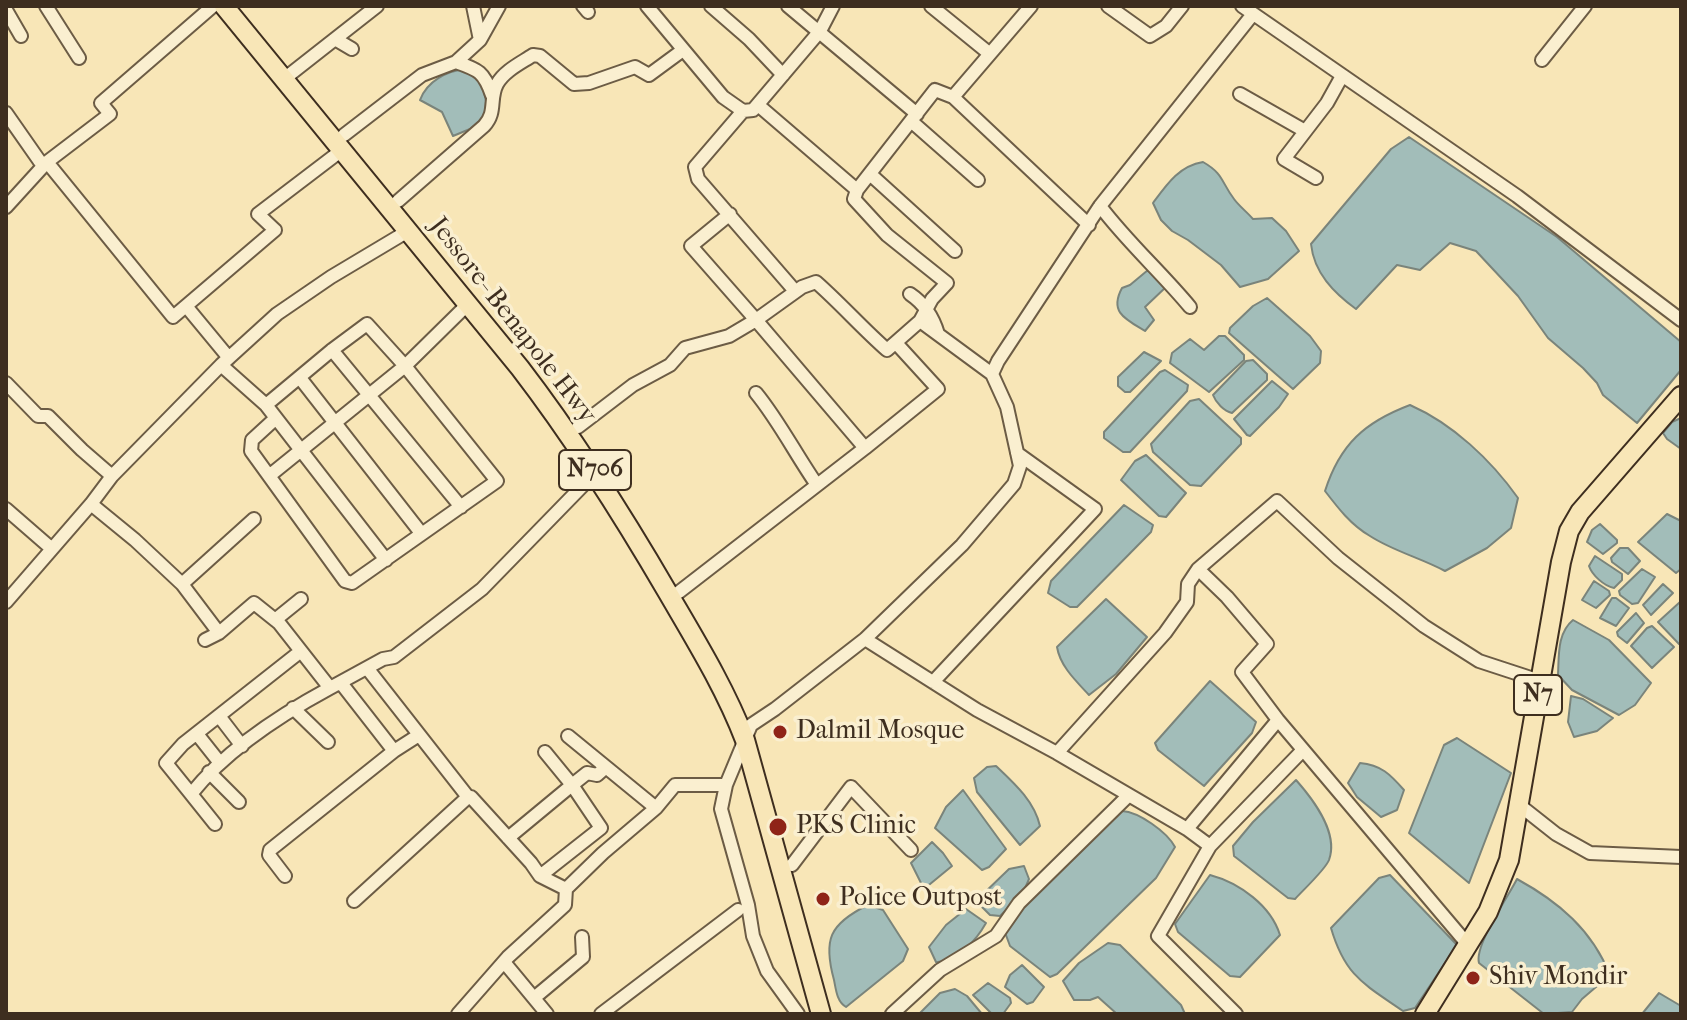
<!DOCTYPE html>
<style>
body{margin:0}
#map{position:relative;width:1687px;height:1020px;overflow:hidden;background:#f8e6b7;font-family:"IM FELL French Canon",serif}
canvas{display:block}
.frame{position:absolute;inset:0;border:8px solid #3e2e1f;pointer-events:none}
</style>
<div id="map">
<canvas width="1687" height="1020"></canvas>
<div class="frame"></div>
</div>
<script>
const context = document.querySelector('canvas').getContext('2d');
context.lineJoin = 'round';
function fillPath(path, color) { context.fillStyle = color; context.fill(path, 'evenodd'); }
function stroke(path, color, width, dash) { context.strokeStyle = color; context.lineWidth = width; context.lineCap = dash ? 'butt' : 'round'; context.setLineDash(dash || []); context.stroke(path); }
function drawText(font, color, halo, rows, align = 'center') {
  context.font = font + ' "IM FELL French Canon",serif'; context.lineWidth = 7; context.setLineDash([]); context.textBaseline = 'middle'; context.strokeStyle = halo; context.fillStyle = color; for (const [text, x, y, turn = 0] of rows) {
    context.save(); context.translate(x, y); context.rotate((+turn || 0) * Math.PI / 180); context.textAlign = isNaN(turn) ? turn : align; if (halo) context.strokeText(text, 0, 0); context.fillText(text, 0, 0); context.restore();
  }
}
const water = new Path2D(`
 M465,69L481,78L486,101L485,116L470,129L453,136L442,112L420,100C427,81 447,71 465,69Z
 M1409,137L1557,237L1681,342V370L1637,423L1603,395L1597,383L1583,368L1548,338L1518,296L1476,251L1450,243L1420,270L1397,265L1356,309C1334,293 1314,273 1311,244L1391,149Z
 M1203,162C1224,174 1221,182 1234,199C1239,206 1247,212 1253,219L1272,218L1286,231L1299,251L1268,279L1240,287L1221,265L1188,240L1172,231L1161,220L1153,203C1167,184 1179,166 1203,162Z
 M1148,270L1167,286L1145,307L1154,320L1145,331C1125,319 1109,312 1122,288L1130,285Z
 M1267,298L1310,336L1321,351L1320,363L1293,389L1229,333L1230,328L1253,306Z
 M1219,336H1225L1244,355V360L1209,392L1170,363L1172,353L1190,339L1204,350Z
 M1144,352L1161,361L1130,392H1125L1118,386V377Z
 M1253,360L1267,374V380L1232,413C1224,411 1216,403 1213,395L1246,361Z
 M1165,370L1188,385L1187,391L1130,452H1123L1104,438V432L1160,372Z
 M1272,381L1288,394L1279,407L1250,436L1247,435L1234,419Z
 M1199,399L1241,438V444L1201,486L1190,485L1153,452L1151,444L1190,401Z
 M1410,405C1453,424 1491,460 1518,498L1511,528L1487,548L1445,571C1421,558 1393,551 1370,536C1351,525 1338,508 1325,491C1340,444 1365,422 1410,405Z
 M1681,418V449L1667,439L1663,433L1672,422Z
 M1146,455L1186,493L1166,517L1159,516L1121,480L1135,461Z
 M1124,505L1153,525L1151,532L1077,607H1070L1048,593L1051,581Z
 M1667,514L1681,521V569L1676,573L1638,542Z
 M1600,524L1617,540V543L1603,554L1587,542L1592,530Z
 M1620,548H1628L1640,561L1628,574L1612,562L1611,558Z
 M1595,556L1622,574V580L1614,588C1604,586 1592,575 1589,566Z
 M1642,569L1655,577L1638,603L1632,604L1620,595L1619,591Z
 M1594,581L1609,591L1610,595L1596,608L1582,600Z
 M1663,584L1673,593L1651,615L1643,605Z
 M1612,598H1616L1629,608L1616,626L1600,618Z
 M1106,599L1147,637L1116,674L1089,695C1076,681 1060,666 1057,647Z
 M1680,602L1681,642L1679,644L1658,622Z
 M1636,613L1644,623L1627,643L1618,636L1617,632Z
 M1573,620L1609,640L1651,683L1635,705L1619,715L1572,690L1558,675C1559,656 1557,633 1573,620Z
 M1652,626L1674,647L1652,668L1631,646L1647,628Z
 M1210,681L1256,722L1252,733L1204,786L1158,750L1155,743Z
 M1571,696L1583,699L1613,718L1597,731L1574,737L1568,722Z
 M1457,738L1511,773L1469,883L1409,833L1444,745Z
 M1360,763C1381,765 1390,774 1404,790L1397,810L1381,817L1357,797L1348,783Z
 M996,766C1015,784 1034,801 1040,826L1020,845L977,792L974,778L987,767Z
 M1296,780C1312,798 1339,833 1329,860C1325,870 1303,890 1295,899L1288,898L1234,856L1233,846L1253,822Z
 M963,790L1006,849L989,867L982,870L935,828L946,807Z
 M1122,811C1139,812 1167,832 1175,847L1156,878L1057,974L1050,977L1010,946L1003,927Z
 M932,842L943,853L952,866L924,889L911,863Z
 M1024,866L1029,879L1023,893L1000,916L990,915L980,905L979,898L1009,869Z
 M1210,875C1240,883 1271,906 1280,935L1240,977L1230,976L1178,932L1175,924Z
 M1390,875L1457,945L1415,1008L1403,1011C1364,984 1345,976 1331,928L1379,878Z
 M1517,879C1559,902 1592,930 1610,975L1582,999L1572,1012L1544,1014L1479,963C1474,946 1508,897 1517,879Z
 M868,905L883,910L908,949L903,961L846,1007C837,1002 836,990 834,980C823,940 829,924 868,905Z
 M966,909L986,923C977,939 957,963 936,962L929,947L946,925Z
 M1108,943L1120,945L1181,1005L1185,1014H1117L1098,997L1090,1000H1074L1063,981L1079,963Z
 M1022,965L1044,987L1033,1002L1027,1004L1005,987L1010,975Z
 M988,983L1010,998L1011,1003L1003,1014H992L973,995Z
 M955,989L967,996L982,1014H919L940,993Z
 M1659,993L1681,1006V1014H1642Z`);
const minor = new Path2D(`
 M46,6L79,58
 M473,6L480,40
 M583,6L588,12
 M647,6L723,97L743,111L753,110L820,31L833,6
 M711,6L749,39L783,75
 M788,6L917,114
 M931,6L990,54
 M1108,6L1150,36L1166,26L1182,6
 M1242,6L1517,196L1681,320
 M6,10L21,36
 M335,39L352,49
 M1542,60L1585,6
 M456,62C479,70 484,72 492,95
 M284,79L377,6
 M1240,94L1305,131
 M953,97L1031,6
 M758,105L857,190L935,90L953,97L1089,225
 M743,111L695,167L698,179L795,291
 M6,113L43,166
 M911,121L978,180
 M344,135L422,75L456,62L480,40L499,6
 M47,162L173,317L275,230L258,214L342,150
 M870,174L955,251
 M1316,178L1284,159L1327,103L1342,76
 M857,190L854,199L887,235L947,283L932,299L920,321
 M398,201L484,126C497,112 489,99 497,84C504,71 521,63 533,55L540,56L574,84L589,83L635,67L649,75L683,50
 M1100,206C1128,243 1161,272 1190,307
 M6,207L47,162L110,114L101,103L213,6
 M730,214L691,246L756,320L802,287L816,282C841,304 862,328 887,350L920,321L992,374
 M910,294C925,304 933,317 938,334
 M186,306L229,358
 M332,350L461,507
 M221,365L266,405L386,560
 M300,378L421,533
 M6,383L38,416H48L82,450L112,476
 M756,393C779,421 796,455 817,485
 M266,405L332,350L367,324L405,366L269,476
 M276,418L252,440L251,451L345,581L352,583L497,481L405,366L467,305
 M578,427L633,385L670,365L685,348L729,336L756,320L865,448L938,389L896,343
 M91,504L135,540L182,584L219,633L254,603L279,623L330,688L383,659L394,657L482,589L596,472
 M6,509L52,549
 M1198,569L1227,597L1267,644L1242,672L1278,720
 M182,584L254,519
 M679,592L865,448
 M6,602L91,504L112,476L221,365L277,314L331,277L408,231
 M275,620L301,599
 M865,639L977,710L1057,753L1187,829L1278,720L1469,946
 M205,640L219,633
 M933,682L1095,509L1017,453
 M341,683L394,751
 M293,708L328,742
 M219,716L242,746
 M197,734L220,763
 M568,736L656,808
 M545,752L572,785L587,773L597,775L606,767
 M1057,753L1165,633L1187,602L1188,584L1198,569L1277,501L1338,558L1424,626L1479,661L1540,681
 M209,772L239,802
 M191,794L166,763L183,744L301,651
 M471,797L531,863L540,876L566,889
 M1518,804L1556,834L1590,853L1681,857
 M215,824L191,794C227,749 280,715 330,688
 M1187,829L1210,846L1158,936L1236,1014
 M508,838L572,785L601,828L540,876
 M1210,846L1303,750
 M792,865L851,787L911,850
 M285,876L269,855L270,850L394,751L419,735
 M354,901L468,797L367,668
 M504,962L547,1014
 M534,998L583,957L582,937
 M458,1014L508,957L565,905L566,889L603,853L656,808L675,785H726
 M601,1014L738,910
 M798,1014L767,971L753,936L748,905L721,809L726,785L751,725L775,709L865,639L962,545L1014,484L1020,466L1007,407L992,374L998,361L1100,206L1253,14
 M892,1014L940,970L996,936L1019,903L1129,795`);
const highway = new Path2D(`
 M224,6L520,368C576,441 622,514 668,593C696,641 725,688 745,740L821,1014
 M1425,1014L1488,912L1509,860L1561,562L1569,531L1580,512L1681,396`);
const markers = [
 [780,732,8,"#8f2418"],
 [778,827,10,"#8f2418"],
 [823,899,8,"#8f2418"],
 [1473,978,8,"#8f2418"]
];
const shields = [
 [595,470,72],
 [1538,695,48]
];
const shieldNames = [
 ["N706",595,470],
 ["N7",1538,695]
];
const streetNames = [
 ["Jessore- Benapole Hwy",512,321,52]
];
const poiNames = [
 ["Dalmil Mosque",796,732],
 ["PKS Clinic",796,827],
 ["Police Outpost",839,899],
 ["Shiv Mondir",1489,978]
];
fillPath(water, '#a2bdb9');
stroke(water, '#7a847b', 2);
stroke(minor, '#6c5c45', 16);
stroke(highway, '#3e2e1f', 22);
stroke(minor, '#faefd0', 12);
stroke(highway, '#f8e6b7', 18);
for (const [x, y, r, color] of markers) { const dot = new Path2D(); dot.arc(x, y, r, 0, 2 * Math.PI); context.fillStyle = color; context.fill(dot); stroke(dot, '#faefd0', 3); }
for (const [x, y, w] of shields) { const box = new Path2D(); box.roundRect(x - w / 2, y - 20, w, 40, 6); context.fillStyle = '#faefd0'; context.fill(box); stroke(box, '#3e2e1f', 2); }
drawText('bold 24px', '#3e2e1f', null, shieldNames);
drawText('26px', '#3e2e1f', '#faefd0', streetNames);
drawText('26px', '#3e2e1f', '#faefd0', poiNames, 'left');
</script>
